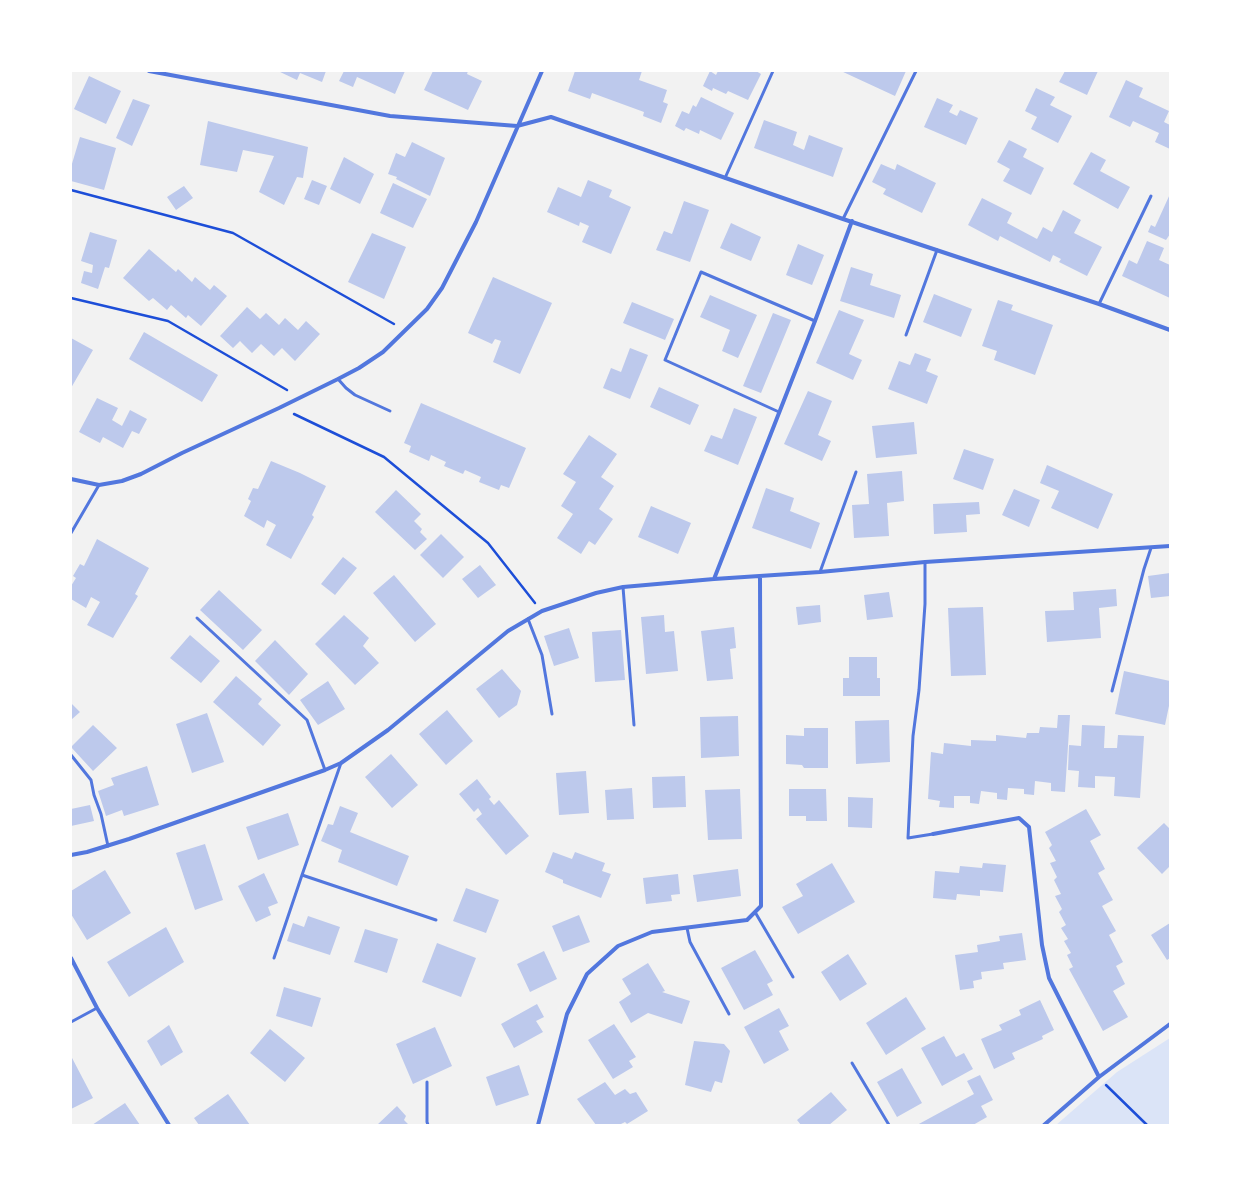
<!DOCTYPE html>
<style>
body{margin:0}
#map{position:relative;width:1241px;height:1196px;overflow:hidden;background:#f2f2f2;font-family:"Titillium Web",sans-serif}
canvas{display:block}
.frame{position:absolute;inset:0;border:72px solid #fff;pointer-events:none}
</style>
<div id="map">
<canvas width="1241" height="1196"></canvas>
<div class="frame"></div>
</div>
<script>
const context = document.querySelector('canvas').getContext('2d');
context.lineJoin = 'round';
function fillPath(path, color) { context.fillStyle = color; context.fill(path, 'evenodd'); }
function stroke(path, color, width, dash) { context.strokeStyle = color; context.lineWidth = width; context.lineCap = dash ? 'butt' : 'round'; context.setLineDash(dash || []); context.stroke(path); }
const green = new Path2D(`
 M1170,1038V1125H1056L1117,1072Z`);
const building = new Path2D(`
 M278,71H326L322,82L300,73L297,80Z
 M344,71H405L395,94L357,77L353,87L339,81Z
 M433,71H468L467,74L482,81L468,110L424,90Z
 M575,71L584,72V71H642L639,80L667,90L663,102L668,104L661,123L643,116L644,112L592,93L590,99L568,91Z
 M710,71L716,75L718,71H756L761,74L748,100L728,91L726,94L713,88L712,91L703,86Z
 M841,71H906L895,96Z
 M1065,71H1098L1087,95L1059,82Z
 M89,76L121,91L106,124L74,109Z
 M1126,80L1143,88L1139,97L1169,111L1164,122L1170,125V149L1155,142L1159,133L1133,121L1130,127L1109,117Z
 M1036,88L1055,97L1050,105L1072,116L1058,143L1031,129L1037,117L1025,111Z
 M701,97L734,113L721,140L700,130L699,134L686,128L684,131L675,126L682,111L689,114L693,105L696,107Z
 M937,98L953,105L949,112L957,116L960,110L978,118L966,145L924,127Z
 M133,99L150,105L132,146L116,138Z
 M764,120L797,132L793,145L804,150L809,135L843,148L833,177L754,148Z
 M208,121L308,147L303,178L297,177L284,205L259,192L274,156L243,150L237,172L200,165Z
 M80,137L116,148L104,190L71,181V167Z
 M1009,140L1027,149L1023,157L1044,168L1031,195L1003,181L1010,169L997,162Z
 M412,142L445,158L430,196L396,179L397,177L388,174L396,153L405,157Z
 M1091,152L1106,160L1100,171L1130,187L1118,209L1073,184Z
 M344,157L374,174L360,204L330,189Z
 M881,164L895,170L897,164L936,183L922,213L883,194L886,189L872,182Z
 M312,180L327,186L319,205L304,199Z
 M588,180L612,190L609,197L631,207L611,254L582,242L589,226L580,222L579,226L547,212L558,187L581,197Z
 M393,183L427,199L413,228L380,213Z
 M184,186L193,198L176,210L167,197Z
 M1170,194V234L1166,240L1148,232L1151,225L1155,227Z
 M982,198L1012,213L1007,223L1037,239L1043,227L1052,232L1063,210L1081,220L1074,233L1102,247L1087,276L1059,262L1061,259L1053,255L1050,262L1000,236L998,241L968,225Z
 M684,201L709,210L690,262L656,250L664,231L672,234Z
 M731,223L761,237L751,261L720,248Z
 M90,232L117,240L109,268L105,267L98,289L81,283L84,271L92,273L93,265L81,261Z
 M372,233L406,247L384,299L348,282Z
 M1147,241L1164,248L1159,260L1170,265V298L1122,276L1129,260L1137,264Z
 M798,244L824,255L812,285L786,275Z
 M149,249L176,272L178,269L192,282L195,277L210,290L214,285L227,296L201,326L188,315L186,318L171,305L167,310L153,298L149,301L123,278Z
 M851,267L873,274L870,285L901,295L894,318L840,301Z
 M493,277L552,303L520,374L493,362L501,341L495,339L492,344L468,333Z
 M934,294L972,309L961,337L923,322Z
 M710,295L757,315L738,358L722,351L730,330L700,317Z
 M998,300L1013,305L1011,310L1053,325L1035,375L994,360L997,351L982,346Z
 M632,302L674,319L665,340L623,323Z
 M247,307L260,319L266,313L279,325L285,318L298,330L306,321L320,334L295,361L282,348L274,356L261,344L252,353L240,341L233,348L220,336Z
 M839,310L864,320L849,354L862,360L853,380L816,363Z
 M773,313L791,320L761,393L743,386Z
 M144,332L218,375L202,402L129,359Z
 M71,338L93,350L71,388Z
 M630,348L648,355L630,399L603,388L611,368L621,372Z
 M915,353L931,359L926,371L938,376L927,404L888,389L899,361L910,365Z
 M659,387L699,405L690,425L650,407Z
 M808,391L832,401L818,435L831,441L822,461L784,444Z
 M97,398L118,408L112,420L122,426L130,410L147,419L139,434L132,431L123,448L103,437L100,443L79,432Z
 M421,403L526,448L509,488L501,485L499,490L479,482L481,477L465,470L463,474L444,466L446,462L431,455L429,461L409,452L411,446L404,443Z
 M734,408L757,417L738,465L704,451L711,435L722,439Z
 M914,422L917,454L876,458L872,426Z
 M589,435L617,454L601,477L614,486L599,509L613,519L595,545L589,541L581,554L557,538L573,514L561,506L576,482L563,474Z
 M964,449L994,459L983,490L953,479Z
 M271,461L300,473L326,486L312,515L314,517L291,559L266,545L276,525L267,520L264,528L244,516L251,501L248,499L253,488L258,489Z
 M1047,465L1113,494L1098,529L1051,508L1059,491L1040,483Z
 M902,471L904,501L887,503L889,536L854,538L852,505L869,504L867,474Z
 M766,488L794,498L790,511L820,523L811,549L752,528Z
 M1014,489L1040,500L1029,527L1002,515Z
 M396,490L421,514L414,521L422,529L420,532L427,539L415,550L375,512Z
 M979,502L980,514L966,515L967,532L934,534L933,504Z
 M651,506L691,523L678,554L638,537Z
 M441,534L464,557L443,578L420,555Z
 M97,539L149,568L135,594L138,596L113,638L87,625L100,602L91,597L86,608L71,599V586L76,578L73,576L80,564L84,566Z
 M343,557L357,568L335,595L321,584Z
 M480,565L496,585L478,598L462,579Z
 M1170,573V596L1151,598L1148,576Z
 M394,575L436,624L415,642L373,593Z
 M1116,589L1117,606L1099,608L1101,638L1047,642L1045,611L1074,610L1073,592Z
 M219,590L262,630L243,650L200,610Z
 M889,592L893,617L867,620L864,595Z
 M820,605L821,622L798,625L796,607Z
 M983,607L986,675L951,676L948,608Z
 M344,615L369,638L363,646L379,663L355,685L315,644Z
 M664,615L665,632L674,631L678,671L646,674L641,617Z
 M734,627L736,648L730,649L733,679L707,681L701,631Z
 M569,628L579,658L554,666L544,636Z
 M621,630L625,680L595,682L592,632Z
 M190,635L220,661L201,683L170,658Z
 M275,640L308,674L289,695L255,661Z
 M849,657H877V678H880V696H843V678H849Z
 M502,669L521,691L517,705L499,718L476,689Z
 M1124,671L1170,681V701L1165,725L1115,714Z
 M236,676L262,699L258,704L281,725L263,746L213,702Z
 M328,681L345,709L318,725L300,700Z
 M71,703L80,712L71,720Z
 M447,710L473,741L446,765L419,734Z
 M207,713L224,762L192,773L176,724Z
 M1058,715H1070L1065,792L1051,791V783L1035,781L1034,795L1024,794V789L1008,788L1007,800L997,799V793L981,791L979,804L970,803V796H954V808L939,807L940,801L928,799L931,752L943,754L944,743L971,746V740L996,741V735L1026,738L1027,733H1039L1040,727L1057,728Z
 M738,716L739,756L701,758L700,717Z
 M889,720L890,762L856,764L855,721Z
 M93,725L117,748L93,771L71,747Z
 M1082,725L1105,726L1104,748H1117L1118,735L1144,736L1140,798L1114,796L1115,777L1095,776V788L1078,787L1079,771L1068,770L1069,745L1081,746Z
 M804,728H828V768H804L802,765L786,764V735L804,736Z
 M391,754L418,785L392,808L365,777Z
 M147,766L159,805L124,816L122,810L106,816L98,791L114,785L111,778Z
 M586,771L589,813L559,815L556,773Z
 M685,776L686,807L653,808L652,777Z
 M477,779L491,797L489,799L494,805L499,800L529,836L506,855L476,819L482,814L478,808L474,812L459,794Z
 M632,788L634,819L607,820L605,790Z
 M740,789L742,839L708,840L705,790Z
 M789,789H826L827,821H806V816H789Z
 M848,797L873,798L872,828L848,827Z
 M90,805L94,821L71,826V809Z
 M340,806L358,813L350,832L409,856L397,886L338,862L342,850L321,841L328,824L333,825Z
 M1086,809L1101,835L1090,841L1105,869L1098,873L1113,900L1102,906L1116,931L1109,935L1123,962L1116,966L1125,984L1113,991L1128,1017L1103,1031L1069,969L1073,967L1067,955L1071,953L1064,941L1068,939L1061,928L1066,925L1059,912L1062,909L1055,896L1061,894L1054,880L1057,877L1050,863L1056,861L1049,848L1052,845L1045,832Z
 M288,813L299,845L258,860L246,827Z
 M1164,823L1170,829V866L1162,874L1137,848Z
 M205,844L223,900L195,910L176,853Z
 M553,852L572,859L575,852L605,863L602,871L611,874L601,898L563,883V880L545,872Z
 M832,863L855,902L798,934L782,907L803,896L796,884Z
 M983,863L1006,865L1003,892L980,890V896L957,894L956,900L933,898L935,871L959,873L960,866L982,868Z
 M738,869L741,896L697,902L693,875Z
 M105,870L131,913L87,940L71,914V891Z
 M264,873L278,903L268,907L271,915L256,922L238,886Z
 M678,874L680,894L671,895L672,901L646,904L643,878Z
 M466,888L499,900L486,933L453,921Z
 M579,915L590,942L563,952L552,926Z
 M308,916L340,927L330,955L287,941L293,923L304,927Z
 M1170,923V958L1167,960L1151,935Z
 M166,927L184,962L129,997L107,962Z
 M365,929L398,939L387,973L354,962Z
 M1022,933L1026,960L1003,963L1004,969L981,972L982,979L973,981L974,988L960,990L955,955L978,952L977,945L1000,941L999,936Z
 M437,943L476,958L461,997L422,982Z
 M755,950L773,981L767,984L773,995L744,1010L721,968Z
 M544,951L557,979L530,992L517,964Z
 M848,954L867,984L840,1001L821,972Z
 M648,963L665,991L662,992L690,1001L682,1024L648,1013L631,1023L619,1002L631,994L622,979Z
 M284,987L321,998L312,1027L276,1016Z
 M906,997L926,1029L886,1055L866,1023Z
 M1040,1000L1054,1030L1042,1036L1043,1039L1012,1053L1015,1059L994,1069L981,1039L1002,1030L999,1025L1021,1015L1019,1010Z
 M537,1004L544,1017L536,1021L543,1032L514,1048L501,1024Z
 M779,1008L789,1026L779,1031L789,1050L764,1064L744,1027Z
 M614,1024L636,1057L629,1061L633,1067L613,1079L588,1040Z
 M169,1025L183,1052L161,1066L147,1041Z
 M435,1027L452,1066L413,1084L396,1044Z
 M270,1029L305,1058L285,1082L250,1053Z
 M944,1036L956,1057L964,1053L973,1069L942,1086L921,1048Z
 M694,1041L724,1044L730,1051L722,1083L715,1081L711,1092L685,1085Z
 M71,1056L93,1098L71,1109Z
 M519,1065L529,1095L496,1106L486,1077Z
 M902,1068L922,1103L897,1117L877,1082Z
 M980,1075L993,1100L981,1106L987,1117L973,1125H917L974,1094L967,1081Z
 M605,1082L615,1095L625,1089L630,1094L636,1092L648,1111L627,1124L625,1122L619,1125H596L577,1099Z
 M831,1092L847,1110L829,1125H801L797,1120Z
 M228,1094L250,1125H199L194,1118Z
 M125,1103L140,1125H92Z
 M397,1106L406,1116L404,1120L409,1125H377Z`);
const path = new Path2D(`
 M71,190L233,233L394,324
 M71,298L168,321L287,390
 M294,414L384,457L488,543L535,603
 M1106,1085L1147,1125`);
const service = new Path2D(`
 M725,178L773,71
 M843,219L916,71
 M1099,304L1151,196
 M906,335L937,250
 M338,379L346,388L355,395L390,411
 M779,412L665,360L701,272L815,321
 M71,533L99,485
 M925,562V604L919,690L913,736L908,838L933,834
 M820,572L856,472
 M623,587L634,725
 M197,618L307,720L325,770
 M528,619L542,655L552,714
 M1112,691L1144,569L1151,548
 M71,755L91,780L94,795L101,814L108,846
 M341,763L302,875L436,920
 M755,912L793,977
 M687,928L690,942L729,1014
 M274,958L302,875
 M71,1022L97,1008
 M852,1063L889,1125
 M427,1082V1122L428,1125`);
const minor = new Path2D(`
 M149,71L390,116L517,126L551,117L843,219L1099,304L1170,330
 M71,479L99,485L122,481L141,474L182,453L279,408L338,379L359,368L383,352L427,309L442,288L476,222L542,71
 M714,579L815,321L852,221
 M933,834L1019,818L1029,827L1042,945L1049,978L1099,1077
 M71,855L87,852L129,839L325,770L341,763L388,730L508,631L542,611L596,593L623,587L714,579L820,572L925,562L1170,546
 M71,958L97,1008L169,1125
 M538,1125L567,1014L587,974L618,946L652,932L747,920L761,906L760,576
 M1044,1125L1099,1077L1170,1024`);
fillPath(green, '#dbe4f7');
fillPath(building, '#bdc9ec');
stroke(path, '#1d4ed8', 2.5);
stroke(service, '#5277de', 3);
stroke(minor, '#5277de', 4);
</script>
